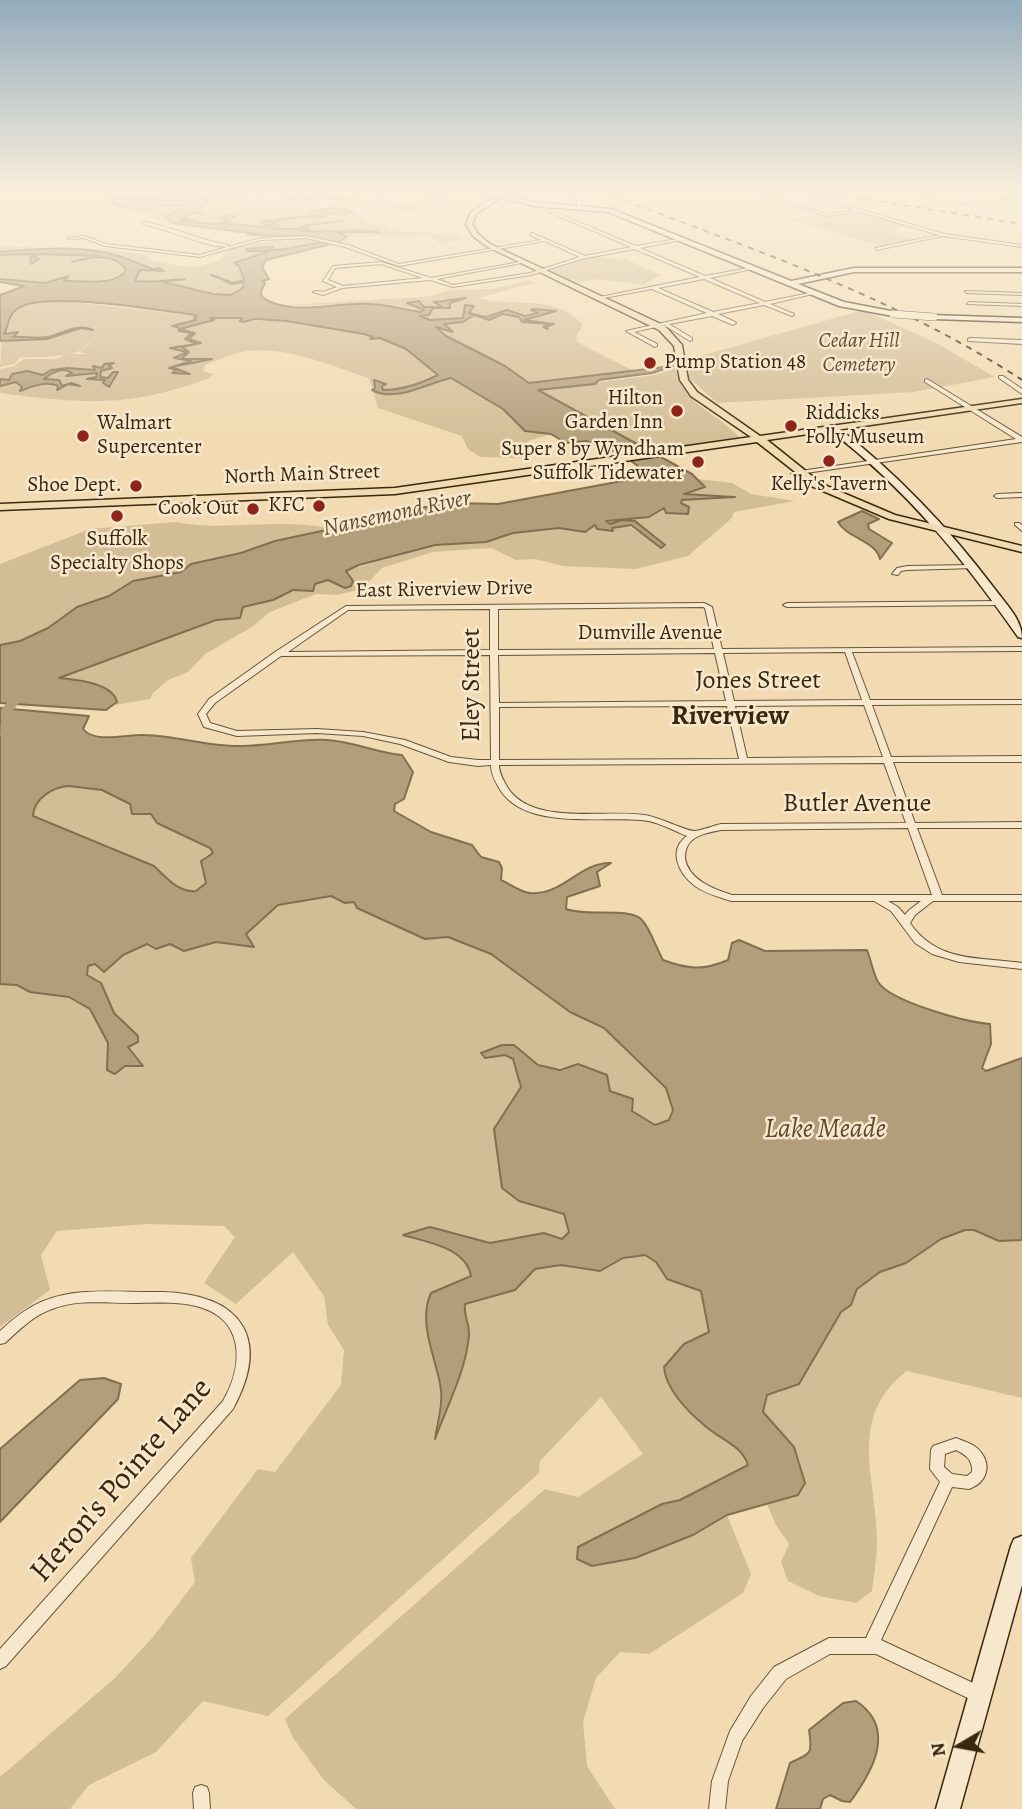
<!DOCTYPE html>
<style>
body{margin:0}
#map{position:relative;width:1022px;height:1809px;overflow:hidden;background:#f2dbb2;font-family:Alegreya,serif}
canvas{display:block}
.north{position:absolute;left:924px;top:1711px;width:70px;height:70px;-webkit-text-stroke:5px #f7e8cd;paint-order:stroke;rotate:260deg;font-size:19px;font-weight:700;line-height:28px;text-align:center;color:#39280f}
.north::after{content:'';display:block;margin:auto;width:24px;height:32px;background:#39280f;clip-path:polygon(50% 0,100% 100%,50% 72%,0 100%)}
</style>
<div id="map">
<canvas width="1022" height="1809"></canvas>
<div class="north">N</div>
</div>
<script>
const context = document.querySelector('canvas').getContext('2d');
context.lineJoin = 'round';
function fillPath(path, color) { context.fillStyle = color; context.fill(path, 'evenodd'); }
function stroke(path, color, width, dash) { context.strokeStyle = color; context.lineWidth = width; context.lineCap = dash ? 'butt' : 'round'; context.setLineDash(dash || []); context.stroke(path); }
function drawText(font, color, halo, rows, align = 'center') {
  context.font = font + ' Alegreya,serif'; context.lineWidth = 5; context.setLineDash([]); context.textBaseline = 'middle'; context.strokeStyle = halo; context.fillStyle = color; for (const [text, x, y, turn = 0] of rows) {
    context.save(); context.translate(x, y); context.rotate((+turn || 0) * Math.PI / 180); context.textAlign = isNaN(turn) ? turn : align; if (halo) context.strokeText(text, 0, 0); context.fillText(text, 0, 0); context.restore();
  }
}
const green = new Path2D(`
 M99,192H181L115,199L112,203L143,209L186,207L164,220L120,210L98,195Z
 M332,207L353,209C369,223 363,226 389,223L387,229C412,234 439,230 464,238L441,244L426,235L394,237L363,234L347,237L335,232L269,229L277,225L266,223L278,221L264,222L271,226L260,228L179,220L195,214L194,212L201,208Z
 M861,211L908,225L888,232L920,240L881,247L792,219C816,213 837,215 861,211Z
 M289,238L325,242L279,250L264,247L260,249L271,251L236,263L244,277L237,283H245C232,310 184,285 162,281C155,280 143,282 135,281L139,271L151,268C136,266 122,256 106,252C72,245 34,249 0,252V246L120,251L143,254L152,261L193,268L218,261L233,247Z
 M80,253L118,261L126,270C116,287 21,282 0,279V255L33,254L37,255L35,257L40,254Z
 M590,257L625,259L661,275L643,285L598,279L578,283L550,271Z
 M530,280L535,283L477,298C514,308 555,293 583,325L576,336L577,342L636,372L529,383L505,366L446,336L436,327L453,330L444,324L463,322L474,315L482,319L503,314L519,317L520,321L530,322L523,320L532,315L507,312L509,311L486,317L468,313L465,306L463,318C450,322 431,323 419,315H429L433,308L444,309L458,301L440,299L434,302L442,307H424L419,301L407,303L424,311L421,312L374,304L290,305L424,297L453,290L492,289Z
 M53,300L197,316L191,323L172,326L179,327V331L192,333L185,339L197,344L176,348L187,351L176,358L187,360L181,359L189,352L182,347L200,343L189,338L195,333L180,330L211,320L208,319L212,317L243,318L240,321H287L364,334L374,337L372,339C392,336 423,359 438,375C419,385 402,390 382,390L385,384L374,381L373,390C396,403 428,382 451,378L503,409L525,431L551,434L528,441L533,455L529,458L480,457L468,449L462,436L378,408L369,378C331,366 288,346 247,351C233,353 219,360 205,365L203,371L214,374L209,378C130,408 83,404 0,393V386L16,382L23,387L20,391L32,384L51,382L58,390L68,384L80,386L71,383L62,386L59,380L45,381L44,378L53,371L70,370L72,373L69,375L96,372V377L89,379L106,380L103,383L109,387L111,379L117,375L116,371L108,378L100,377L101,371L112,368L108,366L114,363L104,364L102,368L94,366L95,370L68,368L48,371L43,375L27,371L12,374L9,380L0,379V369L14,366L24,359H57L65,354H87L79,352L92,342C87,343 84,348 79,351C70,356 33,358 21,357L14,364L0,367L2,338L50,337H12L13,334H4C17,306 16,304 53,300Z
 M863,310L938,344L995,377L913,392L717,403L689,378L690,359Z
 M675,368C685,406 715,411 739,437L646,451L538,390L655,375Z
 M698,479L732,483L751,494L795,501L734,512L732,518L688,556L636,569L563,566L535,559L516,560L491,548L433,552L382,568L362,589L337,595L316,594L270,612L252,627L205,654L188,672L168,680L153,693L150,699L115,705L117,702C107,682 78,681 58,678L216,620L240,618L243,607C262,601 292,588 309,591L315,584L328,580L345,588V571L435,545L486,542L513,533L559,528L573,527L580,531L595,525L605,531L625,524L662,547L626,519L610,524L606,521L616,518L649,517L664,508L666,513L688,514L682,500L735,496L682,494L704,489Z
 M175,522C227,532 280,517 332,529L275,541L241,553L191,564L174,574L133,581L109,596L77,607L48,628L20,641L0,645V564L90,529Z
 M69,786C94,787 123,792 137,815L151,814L210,848L213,853L205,856L201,866L206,883L196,891C178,893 165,876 154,866L33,816C34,799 53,787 69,786Z
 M331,896L345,903L354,902L425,939L448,937L491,954L570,1012L604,1028L666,1088L673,1109L669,1120L655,1125L632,1111L633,1099L610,1091L578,1064C547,1074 538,1065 514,1045L485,1057L505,1055L513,1059L521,1087L494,1129L519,1201L564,1214L569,1231L562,1239L490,1243L430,1227L404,1235C427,1244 466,1246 472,1277L431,1293L426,1322L441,1393L435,1434C449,1410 466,1364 469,1335C470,1324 463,1316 465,1304L515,1290L535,1269L561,1265L600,1271L623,1258L645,1255L656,1262L667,1279L701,1291L709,1332L684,1344L664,1367C665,1388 688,1412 704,1425C719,1439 742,1445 749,1465L680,1500L662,1504L631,1522L693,1535L727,1515L751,1574L743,1593L649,1654L620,1652L596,1678L583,1722L587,1766L615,1809H356L324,1780L293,1738L285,1719L545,1489L578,1497L643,1454L601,1397L540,1461L539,1473L268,1716L203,1701L156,1752L89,1785L70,1809H0V1777L115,1678L153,1637L195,1582L191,1558L258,1469L275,1472L341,1385L344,1350L328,1325L324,1296L293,1252L236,1304L204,1283L235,1237L224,1226L147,1224L57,1231L41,1255L50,1290L0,1327V984L17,985L31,992L69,997L90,1009L108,1043L107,1070L115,1074L125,1066L142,1065L128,1047L138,1036L114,1013L101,983L87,975L88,966L95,964L104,972L123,955L147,944L156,949L170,944L184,951L216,942L253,947L246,935L278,905Z
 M965,1230H974L999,1241L1022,1240V1398L907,1371C846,1417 877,1478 877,1542C877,1558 874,1575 872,1591L856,1603L819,1596L788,1581L781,1562L789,1544L776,1525L767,1504L798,1495L763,1412L767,1395L781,1392L841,1312L851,1305L857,1290L880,1272L906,1263L941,1239Z`);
const water = new Path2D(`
 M189,192L178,197L129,201L200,200L201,197L193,196L215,192L220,195L244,192L246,193C232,196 222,196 209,194L204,197L207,203L194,212L203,213L191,214L182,219L193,220L180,221L213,224L226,222L220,218L230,214L235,217L225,219L231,222L217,223L264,227L271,226L262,224L265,221L322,215L325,211L308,213C322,207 339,208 352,211L345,215L329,213L325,217H292L272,223L280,226L270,229H304L301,226L342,221L304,226L310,229L302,231C328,233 353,228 378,232H337L347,237L339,242L266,260L262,267L269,279L262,281L265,283L261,291L262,297C291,318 339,301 372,304C388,305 405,310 421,312L424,310L407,303L419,301L424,307H442L434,302L466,298L450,303V308H433L429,315L420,316L430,320L463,318L465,305L474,306L469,313L486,317L507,310L525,316L538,313L531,310L534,309L556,311L524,320L554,324L545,327L548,329L543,327L551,324L522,322L519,317L503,314L489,320L474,315L463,322L444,324L453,332L436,327L446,336L505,366L529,383L673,366L652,373L599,380L595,384L538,390L692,474L705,487L684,494L735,497L682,500L681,503L689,507L688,514L666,513L664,508L649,517L606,521L610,524L622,520L635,521L665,545L661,548L631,525L612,528L613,531L597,529L595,525L585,532L559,528L513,533L486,542L435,545L359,565L346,571L353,581L351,586L345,588L328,580L315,584L313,591L293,590L273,600L243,607L240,618L216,620L59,678C75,680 112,682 117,702L106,710L0,703V645L20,641L48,628L77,607L109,596L133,581L181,572L191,564L241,553L275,541L359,523L384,513L454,503L498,504L633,479L639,467L622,454L586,441L566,443L551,434L525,431L503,409L451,378C427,383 396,403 372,390L375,388L374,380L386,384L382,386L383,390C402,390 420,384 438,375L406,349L380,338L370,339L373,337L364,334L287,321L255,319L243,322L240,321L242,318H210L214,320L180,329L195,333L189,339L201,343L182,347L189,352L181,359H212L172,367L190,374L172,373L177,370L169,368L191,361L174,358L187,352L170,348L197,344L185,339L192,333L179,331L178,327L172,326L196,320L194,318L197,316L189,314C153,310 41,290 17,309C7,317 9,326 4,334L18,332L13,337C25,336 40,340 52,336C63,332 80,323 93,330L81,328L47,339L0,341V295L24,286L0,282V279L45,283L69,276L64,281C81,280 116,287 126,270C116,253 89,256 72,262L98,256L40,254L34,258L39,259L31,264L30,258L36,254L0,255V252C33,249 70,246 103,252C121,255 138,264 153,269L148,271L159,268L164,271L140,270L135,281C153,283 168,280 185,279L163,282L213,294L230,295L242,289L244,282L231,284C224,280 217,276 211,275L233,283L244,280L239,266L234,263L270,251H247L246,249L273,247L271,250H279L328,241L300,236L247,235L256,234L171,223L165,217L185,208L184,205L152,207L146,211L114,204L110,198Z
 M114,363L109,366L112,368L101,371L100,377L108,378L113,372H118L109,387L103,383L105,380L87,379L96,377L97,373L66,376L72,373C63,366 51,373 44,379L59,380L62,386L71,383L80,386L68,384L57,390L58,386C47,381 35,385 20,391L22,387L16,382L0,386V379L9,380L12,374L27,371L43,375L51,370L68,368L95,370L93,366L102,368L104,364Z
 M862,511L879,519L868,524L869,529L892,543L880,559C876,541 847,538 838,522Z
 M0,708L89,716L83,729C95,744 128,734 145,735C177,736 210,747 242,746C271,746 299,738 328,740C355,742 377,753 402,755L413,772L404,799L395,804L394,811L431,832L472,845L481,857L499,862L502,868L501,880C510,884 520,892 530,893C562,896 580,862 611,863L597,872L600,886L567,897L566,909C586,917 631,907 642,920C651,930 656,948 663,960C687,969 703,971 728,960L732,943L739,940L765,951L867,950C871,960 873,973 878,982C891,1002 966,1022 990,1024L991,1044L982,1068L986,1071L1022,1058V1240L999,1241L974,1230H965L941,1239L906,1263L880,1272L857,1289L851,1305L841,1312L799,1384L767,1395L763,1412L794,1447L805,1483L798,1495L727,1515L693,1535L635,1558L592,1566L577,1559L578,1547L662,1504L680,1500L748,1465C742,1445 719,1439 704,1425C688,1412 665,1388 664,1367L684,1344L709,1332L701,1291L667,1279L656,1262L645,1255L623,1258L600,1271L561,1265L535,1269L515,1290L465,1304C463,1316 470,1323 469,1335C466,1371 447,1406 435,1439C437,1424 443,1405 441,1390C437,1359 417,1324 431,1293L471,1276C466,1247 426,1242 403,1235L430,1227L490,1243L544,1233L562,1239L569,1232L564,1214L519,1201L502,1188L494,1129L521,1087L513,1059L505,1055L485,1058L481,1053L502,1045H514L538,1065L560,1070L578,1064L607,1075L610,1091L633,1099L632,1111L655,1125L669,1120L673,1110L666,1088L604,1028L570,1012L491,954L448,937L425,939L357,908L354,902L345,903L331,896L278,905L246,934L254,947L216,942L184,951L170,944L156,949L147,944L123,955L104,972L95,964L88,966L87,975L101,983L114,1013L138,1036V1042L128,1047L143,1066H125L115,1074L107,1070L108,1043L90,1009L69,997L30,992L17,985L0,984ZM69,786L102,790L130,804L132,814H151L157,823L210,848L213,853L201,861L206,883L196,891C178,893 165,876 154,866L33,816C34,798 53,787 69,786Z
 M104,1378L121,1384L118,1399L0,1522V1449L80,1380Z
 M856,1701C897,1728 873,1771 850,1802L842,1801L830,1795L823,1799L820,1809H776L790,1763C810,1753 813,1756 809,1730L843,1703Z`);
const river = new Path2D(`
 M22,687L28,690L14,709L6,732L0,736L2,709L18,688Z`);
const street = new Path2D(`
 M385,192H390L374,199L407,208L448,192H453L407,210L369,200L307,198L242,203L240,202L246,200L307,196L369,198Z
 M563,192H568L580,198L581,207L578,206L577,200Z
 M750,192H755L827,214L855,210L797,192H802L944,234L1022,245V247L942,236L877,250L875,248L939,235L858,211L827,216Z
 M943,192H953L925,196L923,195Z
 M1022,195V197L964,204L962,203Z
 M548,209L636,246L683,238L681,240L640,248L705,276L754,267L752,269L710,278L765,302L815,292L817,293L770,304L794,314V315L792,316L764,305L718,314L735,322L736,323L733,325L712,316L669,324L692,338V340L690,341L664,325L634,332L657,344V346L655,347L626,331L707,313L652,289L598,299L600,297L700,277L635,249L581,259L531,275L453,287L430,280L342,288L323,295L313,292L315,291L323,292L337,287L323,281L333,266L381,262L431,278L525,261L527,262L437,279L453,285L530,273L580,257L545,241L399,266L345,247L306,238L261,240L200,257L105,246L84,238L70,239L68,238L84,236L106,244L200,255L227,247C198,245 172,230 143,224L145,222C173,227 199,240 228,245V247L261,238L306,236L348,245L399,264L541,240L530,235L532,233L585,256L631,247L547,211ZM381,264L423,278L343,286L328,280L335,268ZM704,279L760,303L713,312L658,288Z
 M965,291L1022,293V295L967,293Z
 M969,302L1022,304V306L967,304Z
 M970,338L1022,340V344L968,341V339Z
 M999,376H1003L1022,389V394L999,378Z
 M927,379L1022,437V442L792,475L791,474L794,472L1016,439L925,382V380Z
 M1022,493V497L997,498L994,496L997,494Z
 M1015,523H1019L1022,525V531L1015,525Z
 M973,565L976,567L975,568L907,570L901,571L898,575L892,574L897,568L907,566Z
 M999,601H1002V605L787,607L783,605L787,603Z
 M704,603L712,607L722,649L1022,647V651L852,652L870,700H1022V704L872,705L891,757L1022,756V762H893L915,823L1022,822V828H917L942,895H1022V901H933L915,915L910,923C937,963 980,957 1022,963V969L959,962L932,954L915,943L891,911L874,901H731C719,897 706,894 695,886C679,874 667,850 687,836C672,830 657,821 641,820C599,816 521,831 498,786C494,779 491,773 491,765L478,766L449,762L400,744L363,736L317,733L237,736L204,727L198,714L209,699L275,652L346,606ZM703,607L705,608L714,649L498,650V609ZM490,609V650L288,652L348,610ZM845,652L862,700L734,701L723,653ZM715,653L726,701L499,703L498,655ZM490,655L491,760H478L451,757L405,740L363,732L317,729L237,731L210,723L206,714L215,703L281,656ZM864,705L883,757L747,758L735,706ZM727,706L739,759L499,760V707ZM884,763L906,823L721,824C713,826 703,830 695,831C688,832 657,816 644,815C605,809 529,827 506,785C503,779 499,773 499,765ZM908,828L932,895H732C714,889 688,880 685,858C685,853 686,847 690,842C698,834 711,832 721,830ZM888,901H921L908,911L905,915L898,907Z
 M162,1292C241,1294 272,1338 233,1409L6,1666L0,1669V1649L223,1401C244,1365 245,1318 196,1306C175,1301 153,1303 132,1303C106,1303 77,1299 52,1309C34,1315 19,1330 5,1343L0,1344V1331C12,1320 25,1309 41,1302C77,1286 123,1293 162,1292Z
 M956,1438C963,1441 971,1443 977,1448C993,1463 988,1482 969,1489L952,1487L881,1640L986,1689L988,1695L986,1701L980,1703L974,1701L876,1654H830L786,1679L763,1708L742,1741L728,1781L725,1809H709L712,1781L730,1731L751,1696L774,1667L829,1638H866L940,1482L930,1469L931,1450L933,1446ZM956,1450C966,1455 973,1460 972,1472L967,1476L952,1474L944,1467L945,1454Z
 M201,1785L207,1787L209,1793L210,1809H194L193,1793L195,1787Z`);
const secondary = new Path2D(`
 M500,194L534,202L611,209L791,281L854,268H1022V272H854L798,284L844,302L896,312L893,316L839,306L608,212L534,206L498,197Z
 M931,315L1022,318V322L934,319H931Z
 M830,426H836C896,473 948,527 994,588C1005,603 1022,619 1022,638L1018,637C963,558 907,490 830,430Z
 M1022,1536V1585L960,1809H936L1011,1546L1014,1539Z`);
const primary = new Path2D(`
 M472,192H510L476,214L472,224L478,234L490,244L665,326L682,345L688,380L697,392L760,436L1022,399V403L767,440L822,484L895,515L1022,546V552L889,519L809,485L808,482L757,442L395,494L0,510V504L395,488L751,437L691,396L680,380L674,346L659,330L486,246L473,236L466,224L471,212L496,196Z`);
const rail = new Path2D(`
 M602,192C746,247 892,295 1022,380
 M821,192L1022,224`);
const secondaryBridge = new Path2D(`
 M893,314L934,317`);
const markers = [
 [650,363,7,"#8f2418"],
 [677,411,7,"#8f2418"],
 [791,426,7,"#8f2418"],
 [83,436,7,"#8f2418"],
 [829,461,7,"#8f2418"],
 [698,462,7,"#8f2418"],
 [136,486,7,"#8f2418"],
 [319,506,7,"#8f2418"],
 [253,509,7,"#8f2418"],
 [117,516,7,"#8f2418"]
];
const farParknames = [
 ["Cedar Hill",859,342],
 ["Cemetery",859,366]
];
const farPoinames = [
 ["Pump Station 48",664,363,"left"],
 ["Hilton",663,399],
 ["Garden Inn",663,423],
 ["Riddicks",805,414,"left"],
 ["Folly Museum",805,438,"left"],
 ["Walmart",97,424,"left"],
 ["Supercenter",97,448,"left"],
 ["Super 8 by Wyndham",684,450],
 ["Suffolk Tidewater",684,474],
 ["Kelly's Tavern",829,485,"center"],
 ["Shoe Dept.",122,486],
 ["KFC",305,506],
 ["Cook Out",239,509],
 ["Suffolk",117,540,"center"],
 ["Specialty Shops",117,564,"center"]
];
const farStreetnames = [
 ["North Main Street",302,475,-2],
 ["East Riverview Drive",444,590,-1],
 ["Dumville Avenue",650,634]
];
const farWaternames = [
 ["Nansemond River",397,514,-12]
];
const streetNames = [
 ["Jones Street",758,682],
 ["Eley Street",473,685,-90],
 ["Butler Avenue",857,805]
];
const neighbourhoodNames = [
 ["Riverview",730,717]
];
const waterNames = [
 ["Lake Meade",825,1130]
];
const nearStreetnames = [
 ["Heron's Pointe Lane",122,1481,-49]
];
fillPath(green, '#d3bd96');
fillPath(water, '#b39e7b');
stroke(water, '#826f50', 2);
fillPath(river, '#b39e7b');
stroke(street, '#675538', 2);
stroke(secondary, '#39280f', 3);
stroke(primary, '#39280f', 3);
fillPath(street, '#f7e8cd');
fillPath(secondary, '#f7e8cd');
fillPath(primary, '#f2dbb2');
stroke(rail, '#39280f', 2, [6, 6]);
stroke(secondaryBridge, '#39280f', 8, []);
stroke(secondaryBridge, '#f7e8cd', 7);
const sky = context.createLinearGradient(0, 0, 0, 445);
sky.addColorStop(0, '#93abbc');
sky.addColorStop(0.43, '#f9efdc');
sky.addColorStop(1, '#f9efdc00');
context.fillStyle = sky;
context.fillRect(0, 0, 1022, 445);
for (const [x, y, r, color] of markers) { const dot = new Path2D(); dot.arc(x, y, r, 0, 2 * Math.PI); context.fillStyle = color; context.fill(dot); stroke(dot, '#f7e8cd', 2.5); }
drawText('italic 21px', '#604d31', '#f7e8cd', farParknames);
drawText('21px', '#39280f', '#f7e8cd', farPoinames, 'right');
drawText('21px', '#39280f', '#f7e8cd', farStreetnames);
drawText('italic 23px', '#5e4b2f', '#f7e8cd', farWaternames);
drawText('26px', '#39280f', '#f7e8cd', streetNames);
drawText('bold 28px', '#39280f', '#f7e8cd', neighbourhoodNames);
drawText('italic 28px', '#5e4b2f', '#f7e8cd', waterNames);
drawText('32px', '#39280f', '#f7e8cd', nearStreetnames);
</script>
